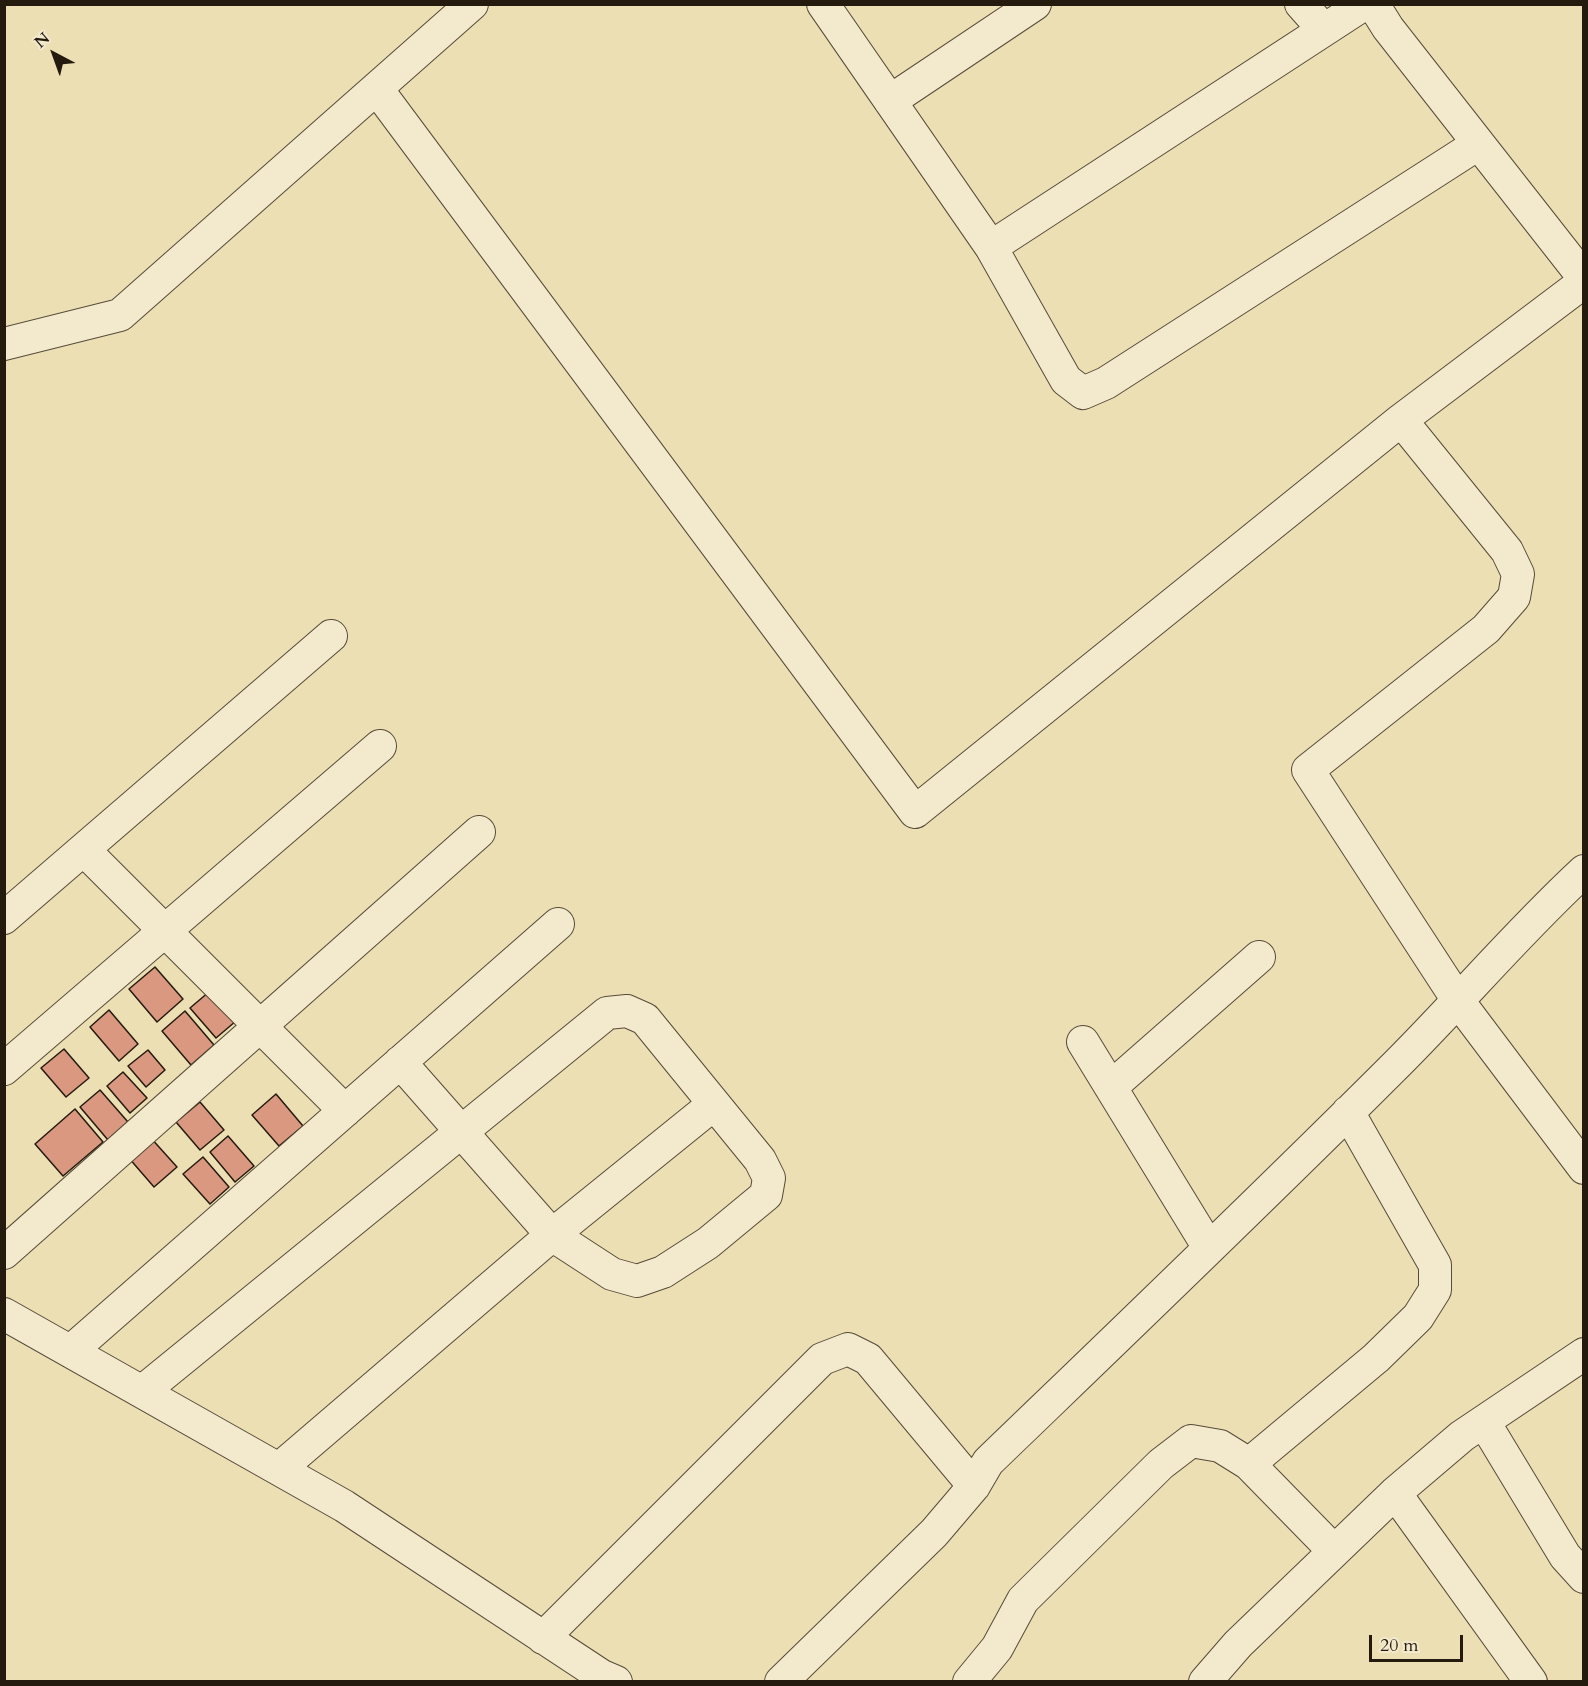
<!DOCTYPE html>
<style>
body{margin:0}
#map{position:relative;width:1588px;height:1686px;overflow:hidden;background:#ecdfb4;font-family:Cardo,serif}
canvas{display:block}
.frame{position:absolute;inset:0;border:6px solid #241a0e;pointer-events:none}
.north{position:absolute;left:24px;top:24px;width:60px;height:60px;-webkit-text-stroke:4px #f3eace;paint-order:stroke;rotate:319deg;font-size:16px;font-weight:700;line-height:24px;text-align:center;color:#241a0e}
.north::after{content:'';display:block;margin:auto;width:21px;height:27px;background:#241a0e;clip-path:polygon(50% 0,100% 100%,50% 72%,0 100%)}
.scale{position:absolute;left:1369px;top:1635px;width:94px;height:27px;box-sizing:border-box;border:3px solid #241a0e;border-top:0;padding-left:8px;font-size:18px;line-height:21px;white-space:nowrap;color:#241a0e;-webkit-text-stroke:4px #f3eace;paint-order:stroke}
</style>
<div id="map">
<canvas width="1588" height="1686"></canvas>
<div class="frame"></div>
<div class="north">N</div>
<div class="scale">20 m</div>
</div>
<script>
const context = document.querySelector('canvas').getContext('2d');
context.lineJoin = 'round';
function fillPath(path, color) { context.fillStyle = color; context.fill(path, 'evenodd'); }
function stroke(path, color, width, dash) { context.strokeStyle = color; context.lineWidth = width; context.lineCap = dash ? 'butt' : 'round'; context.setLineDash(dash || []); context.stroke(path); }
const building = new Path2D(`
 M155,967L183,999L157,1022L129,989Z
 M210,991L236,1021L216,1038L190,1008Z
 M109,1010L138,1044L119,1061L90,1027Z
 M185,1011L214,1045L191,1065L162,1031Z
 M64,1049L89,1078L66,1097L41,1068Z
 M148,1050L165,1070L146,1087L128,1066Z
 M123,1072L147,1098L130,1113L107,1086Z
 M100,1090L128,1122L108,1140L80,1107Z
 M276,1094L303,1126L279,1146L252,1115Z
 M200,1102L224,1130L200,1150L176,1122Z
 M75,1109L103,1142L63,1176L35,1144Z
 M228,1136L254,1166L235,1182L210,1152Z
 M150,1137L177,1167L154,1187L128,1157Z
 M203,1157L229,1187L210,1204L183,1174Z`);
const street = new Path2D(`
 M823,4L991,247L1066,380L1083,393L1106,383L1478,144
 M1301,4L1324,30
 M1373,4L1388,28L1584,278
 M377,89L915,812L1401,420L1584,282
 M890,101L1035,4
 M991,247L1364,4
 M4,344L120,315L472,4
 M1401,420L1507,551L1518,574L1514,597L1486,629L1308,770L1459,1002L1584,1168
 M84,850L345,1111
 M4,918L331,636
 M1083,1042L1209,1248
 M4,1069L380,746
 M1111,1087L1259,957
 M4,1253L479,832
 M4,1314L344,1506L602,1676L616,1682
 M72,1350L558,924
 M143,1391L607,1013L627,1011L645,1019L760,1160L769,1178L766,1195L708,1243L663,1272L637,1281L612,1274L552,1235L400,1062
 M1484,1422L1565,1556L1584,1577
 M1249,1464L1376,1358L1418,1317L1435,1290V1265L1348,1112
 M279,1469L552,1235L714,1104
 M1395,1493L1531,1682
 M543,1638L822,1359L848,1349L868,1359L974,1486
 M781,1682L934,1533L974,1486L988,1462C1125,1330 1263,1198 1398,1063C1461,1000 1518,932 1584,871
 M969,1682L997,1648L1023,1600L1161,1464L1191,1441L1220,1446L1249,1464L1334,1551
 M1205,1682L1238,1644L1395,1493L1462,1436L1584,1354`);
fillPath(building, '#db9880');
stroke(building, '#241a0e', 1.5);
stroke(street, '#564b38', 34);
stroke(street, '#f3eace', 32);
</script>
